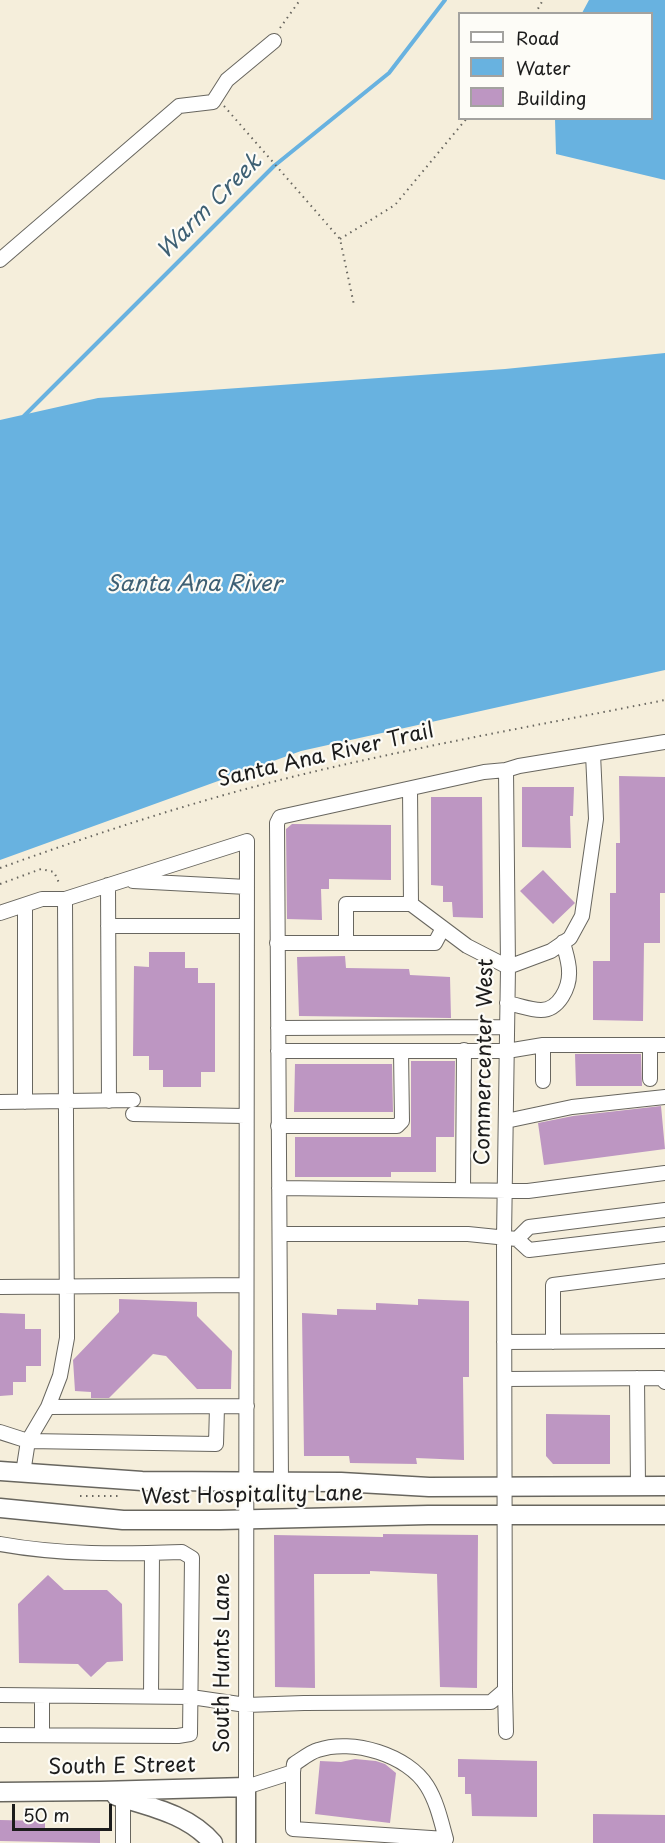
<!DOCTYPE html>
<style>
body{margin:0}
#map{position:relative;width:665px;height:1843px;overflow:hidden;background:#f5eedb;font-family:"Playpen Sans",sans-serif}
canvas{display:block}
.legend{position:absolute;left:458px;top:12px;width:195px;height:108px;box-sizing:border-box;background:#fdfcf7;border:2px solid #a3a29f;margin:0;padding:8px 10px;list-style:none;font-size:18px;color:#1c1c1c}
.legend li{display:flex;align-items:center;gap:12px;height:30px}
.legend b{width:30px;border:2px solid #a3a29f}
.scale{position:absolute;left:12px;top:1804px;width:100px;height:27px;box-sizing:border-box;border:3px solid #1c1c1c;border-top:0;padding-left:8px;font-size:18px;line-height:21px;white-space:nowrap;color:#1c1c1c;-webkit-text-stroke:4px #fdfcf7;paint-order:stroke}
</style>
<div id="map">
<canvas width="665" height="1843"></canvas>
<ul class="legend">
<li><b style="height:8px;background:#fff"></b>Road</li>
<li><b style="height:16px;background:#68b2e0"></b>Water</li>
<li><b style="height:16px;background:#bd96c2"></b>Building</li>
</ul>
<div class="scale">50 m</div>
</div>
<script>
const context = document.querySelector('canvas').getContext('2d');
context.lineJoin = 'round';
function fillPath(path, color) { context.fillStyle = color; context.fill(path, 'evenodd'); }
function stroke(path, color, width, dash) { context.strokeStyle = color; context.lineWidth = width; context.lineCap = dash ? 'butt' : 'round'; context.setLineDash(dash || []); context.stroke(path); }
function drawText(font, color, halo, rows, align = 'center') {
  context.font = font + ' "Playpen Sans",sans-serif'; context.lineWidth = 4.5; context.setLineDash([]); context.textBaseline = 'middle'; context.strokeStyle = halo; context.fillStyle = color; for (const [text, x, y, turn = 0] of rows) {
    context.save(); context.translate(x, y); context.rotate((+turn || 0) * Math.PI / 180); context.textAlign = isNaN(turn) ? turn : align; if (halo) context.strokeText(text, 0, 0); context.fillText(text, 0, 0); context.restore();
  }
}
const water = new Path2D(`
 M589,0H665V180L556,154L555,119L652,118V14L582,13Z
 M665,353V670L301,751L0,860V420L98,398L505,369Z`);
const stream = new Path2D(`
 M24,416L274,166L389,73L445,0`);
const building = new Path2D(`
 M619,776L665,777V893H660V943H644L643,1021L593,1020V961H610V893H616V843H620Z
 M522,787H574L573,816H570L571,848L522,847Z
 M431,797H482L483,918L453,917L452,902H443V886L431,885Z
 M292,824L391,825V880L329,879V889H321L322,920L287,919L286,829Z
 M543,870L575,903L553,924L520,891Z
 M149,952H185V968H198V983H215V1072H201V1087H163V1070H149V1056H133L134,966L149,967Z
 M345,956L346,968L409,969L410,975L450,977L451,1018L299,1016L297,957Z
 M575,1054H641L642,1086H576Z
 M411,1061H455L454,1137H436V1172H391V1177H295V1137H411Z
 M295,1064H392L393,1112H294Z
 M661,1106L665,1149L544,1165L538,1123L573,1116Z
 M119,1299L197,1302V1316L232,1351L231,1389H197L166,1356L153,1354L109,1398H91V1392L75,1391L73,1360L119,1312Z
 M418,1299L469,1301V1377H463L464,1460L416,1458L417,1464L350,1463L349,1456H304L302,1313L337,1315V1309L376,1310V1303L418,1305Z
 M0,1313L25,1314V1329H41V1366H26V1382H13V1395L0,1396Z
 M546,1414L610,1415V1464H553L546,1456Z
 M383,1534L478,1535L477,1688L440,1687L437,1574L370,1571V1574H314L315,1688L275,1687L274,1535L383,1537Z
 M48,1575L64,1590H107L122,1604L123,1661L107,1662L91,1677L78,1664L19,1663L18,1604Z
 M355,1759L376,1761L385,1764L396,1773L390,1823L315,1814L320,1761L341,1762Z
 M458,1759L537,1761V1817L472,1816L471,1794H465V1777H458Z
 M593,1814L665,1815V1843H593Z
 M0,1820L45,1821V1829H100V1843L0,1841Z`);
const path = new Path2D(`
 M535,14L543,0
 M280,28L300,0
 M224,106L340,239L354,305
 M340,239L395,205L467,118
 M0,868C100,832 201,799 304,774C424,745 545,724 665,700
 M0,884L41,869L54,872L60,885
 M80,1496H119`);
const minor = new Path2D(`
 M0,260L179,106L213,102L227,80L274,41
 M410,789L411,904L467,946L508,967L551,951L570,938L582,916L596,819L593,754
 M133,881L247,887
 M108,885L109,1101
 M25,905V1102
 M0,913L42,899H65
 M108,926H246
 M277,943H435L443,928
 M346,943V904H411
 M507,1003C518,1005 530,1010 541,1010C559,1010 570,987 569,971C569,961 565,951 563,942
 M278,1028L507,1027
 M650,1045V1079
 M278,1051H507L543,1045H665
 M543,1081V1045
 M0,1102L133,1100
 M133,1114L245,1116
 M506,1121L572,1107L665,1097
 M278,1126H397L402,1121L401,1051
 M279,1188L528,1191L665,1173
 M463,1190L464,1050
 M280,1234H468L517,1239L529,1250L665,1234
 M517,1239L529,1227L665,1210
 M0,1287L246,1285
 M504,1342L665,1341
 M553,1342V1285L665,1271
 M637,1378L638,1486
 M505,1379L662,1378L665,1382
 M48,1407L247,1406
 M0,1432L28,1441L216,1444L217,1407
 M23,1473L28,1441L48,1407L60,1376L67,1338L65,899L247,841L246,1787L293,1772L294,1764C301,1760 310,1752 318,1750C352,1738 408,1755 427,1786C437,1802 441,1821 446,1839L293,1829V1772
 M281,1482L277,823L280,817L484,772L506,770
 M0,1544C60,1555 122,1554 182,1552L192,1558L190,1734L178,1736L0,1735
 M505,1690L506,1732
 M0,1695L191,1697L246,1705L304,1703L491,1702L505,1690L504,1238L508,967L506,770L519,766L665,742
 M42,1696V1735
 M151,1696L152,1553
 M123,1843V1798`);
const major = new Path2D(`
 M0,1471L142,1481L341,1482L429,1487L665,1486
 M0,1508L123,1520H220L428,1515H665
 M0,1792L100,1791L246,1787V1843
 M116,1796C151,1807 188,1814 213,1843`);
const streetNames = [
 ["Santa Ana River Trail",326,756,-13],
 ["Commercenter West",485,1062,-89],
 ["West Hospitality Lane",252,1496,-1],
 ["South Hunts Lane",223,1663,-90],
 ["South E Street",122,1767,-1]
];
const waterNames = [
 ["Warm Creek",210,207,-45],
 ["Santa Ana River",194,585]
];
fillPath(water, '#68b2e0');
stroke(stream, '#68b2e0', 4);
fillPath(building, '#bd96c2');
stroke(minor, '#68665f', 16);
stroke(major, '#68665f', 21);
stroke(path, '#68665f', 2, [1.5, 4.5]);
stroke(minor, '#fff', 14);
stroke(major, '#fff', 18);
drawText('21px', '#1c1c1c', '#fdfcf7', streetNames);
drawText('italic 22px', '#3e6074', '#fdfcf7', waterNames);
</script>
